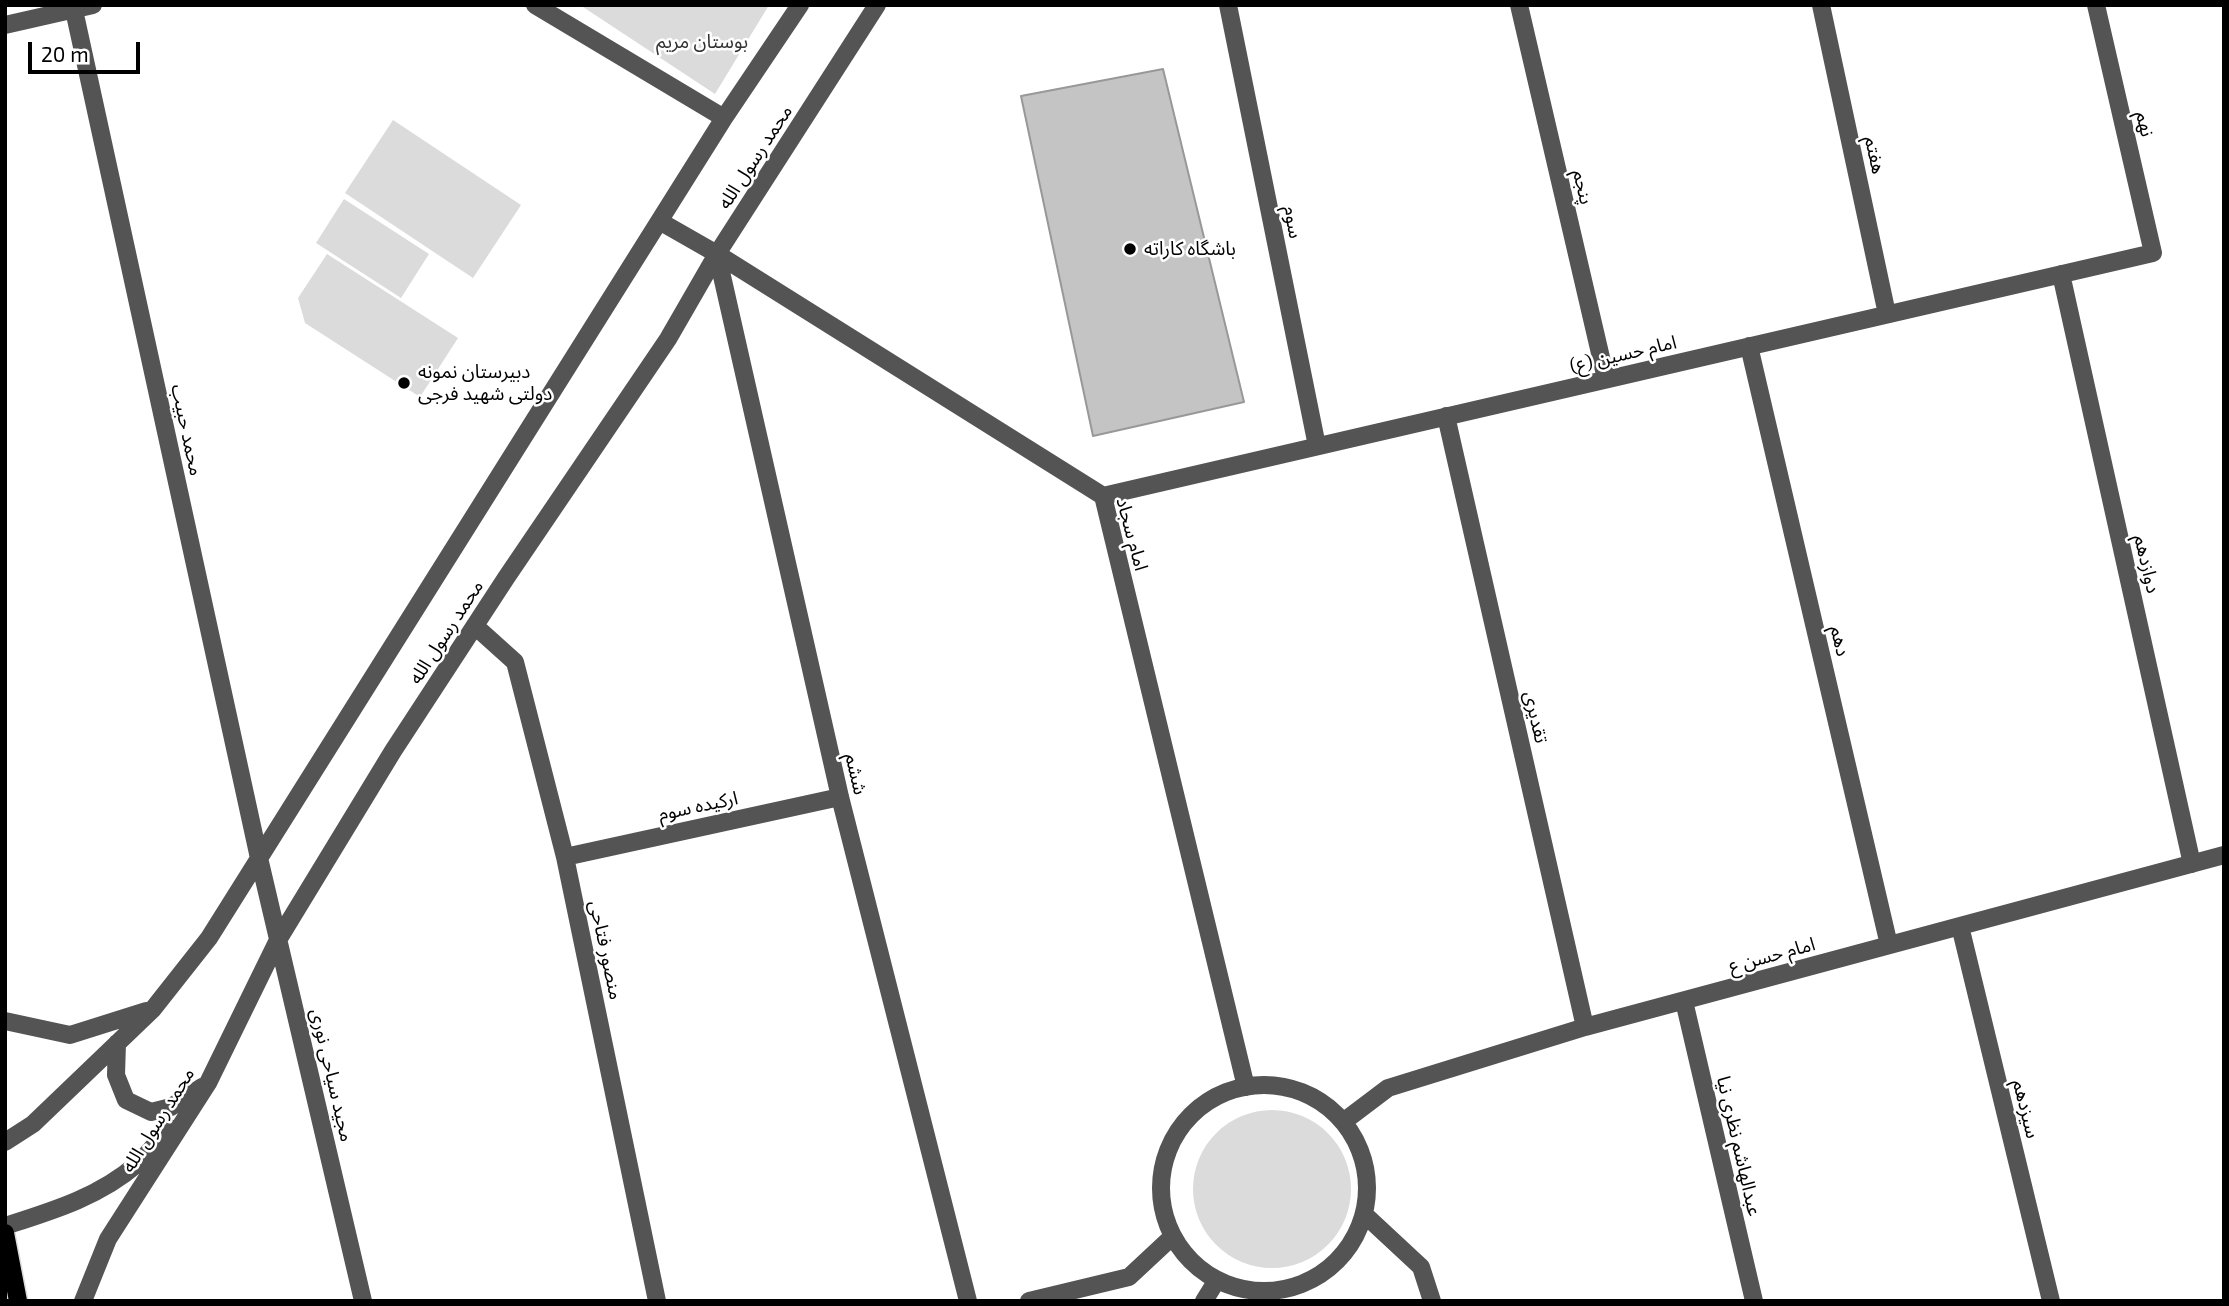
<!DOCTYPE html>
<meta charset="utf-8">
<style>
body{margin:0}
#map{position:relative;width:2229px;height:1306px;overflow:hidden;background:#fff;font-family:"Exo 2",sans-serif}
canvas{display:block}
.frame{position:absolute;inset:0;border:7px solid #000;pointer-events:none}
.scale{position:absolute;left:28px;top:42px;width:112px;height:32px;box-sizing:border-box;border:4px solid #000;border-top:0;padding-left:9px;font-size:21px;line-height:24px;white-space:nowrap;color:#000;-webkit-text-stroke:5px #fff;paint-order:stroke}
</style>
<div id="map">
<canvas width="2229" height="1306"></canvas>
<div class="frame"></div>
<div class="scale">20 m</div>
</div>
<script>
const context = document.querySelector('canvas').getContext('2d');
context.lineJoin = 'round';
function fillPath(path, color) { context.fillStyle = color; context.fill(path, 'evenodd'); }
function stroke(path, color, width, dash) { context.strokeStyle = color; context.lineWidth = width; context.lineCap = dash ? 'butt' : 'round'; context.setLineDash(dash || []); context.stroke(path); }
function drawText(font, color, halo, rows, align = 'center') {
  context.font = font + ' "Exo 2","Noto Sans Arabic",sans-serif'; context.lineWidth = 5; context.setLineDash([]); context.textBaseline = 'middle'; context.strokeStyle = halo; context.fillStyle = color; for (const [text, x, y, turn = 0] of rows) {
    context.save(); context.translate(x, y); context.rotate((+turn || 0) * Math.PI / 180); context.textAlign = isNaN(turn) ? turn : align; if (halo) context.strokeText(text, 0, 0); context.fillText(text, 0, 0); context.restore();
  }
}
const green = new Path2D(`
 M580,5H769L715,94Z
 M393,120L521,205L473,278L345,193Z
 M344,199L429,254L401,298L316,243Z
 M327,254L458,338L420,397L305,323L298,298Z
 M1193 1189a79 79 0 1 1 158 0a79 79 0 1 1-158 0Z`);
const building = new Path2D(`
 M1163,69L1244,402L1093,436L1021,96Z`);
const minor = new Path2D(`
 M535,5L724,118
 M1228,5L1317,446
 M1519,5L1606,379
 M1821,5L1887,314
 M74,10L259,858L363,1301
 M5,25L93,5
 M661,222L717,254L1103,496L1246,1087
 M717,254L840,797L968,1301
 M2061,274L2192,864
 M1749,346L1889,945
 M1446,416L1585,1027
 M1103,496L2153,253L2096,5
 M475,626L515,662L565,857L657,1301
 M565,857L840,797
 M1960,926L2051,1301
 M1684,1001L1754,1301
 M5,1021L70,1035L146,1011
 M117,1043L116,1075L126,1100L151,1112L171,1107L202,1087
 M1161 1188a103 103 0 1 1 206 0a103 103 0 1 1-206 0Z
 M1343,1122L1388,1088L1585,1027L2224,855
 M5,1142L33,1124L153,1009L209,938L724,118L800,5
 M1364,1214L1421,1267L1432,1301
 M5,1226C52,1211 99,1197 137,1164C149,1154 158,1140 169,1128
 M83,1301L108,1239L208,1083L278,940L393,751L506,578L668,339L717,254L877,5
 M1029,1301L1129,1277L1173,1236
 M1204,1301L1217,1280`);
const major = new Path2D(`
 M5,1233L18,1301`);
const markers = [
 [1130,249,7,"#000"],
 [404,383,7,"#000"]
];
const parkNames = [
 ["بوستان مریم",702,42]
];
const streetNames = [
 ["نهم",2145,124,77],
 ["هفتم",1875,155,78],
 ["محمد رسول الله",755,157,-57],
 ["پنجم",1583,187,77],
 ["سوم",1293,222,79],
 ["امام حسین (ع)",1623,354,-13],
 ["محمد حبیب",187,430,78],
 ["امام سجاد",1132,534,75],
 ["دوازدهم",2147,564,77],
 ["محمد رسول الله",446,632,-57],
 ["دهم",1840,641,77],
 ["تقدیری",1536,717,77],
 ["ششم",856,774,77],
 ["ارکیده سوم",698,806,-12],
 ["منصور فتاحی",606,950,78],
 ["امام حسن ع",1772,955,-15],
 ["مجید سیاحی نوری",332,1075,77],
 ["سیزدهم",2026,1109,76],
 ["محمد رسول الله",158,1120,-58],
 ["عبدالهاشم نظری نیا",1739,1146,77]
];
const poiNames = [
 ["باشگاه کاراته",1144,249],
 ["دبیرستان نمونه",418,372],
 ["دولتی شهید فرجی",418,394]
];
fillPath(green, '#dbdbdb');
fillPath(building, '#c4c4c4');
stroke(building, '#989898', 2);
stroke(major, '#dbdbdb', 21);
stroke(minor, '#545454', 18);
stroke(major, '#000', 18);
for (const [x, y, r, color] of markers) { const dot = new Path2D(); dot.arc(x, y, r, 0, 2 * Math.PI); context.fillStyle = color; context.fill(dot); stroke(dot, '#fff', 2.5); }
drawText('19px', '#323232', '#fff', parkNames);
drawText('19px', '#000', '#fff', streetNames);
drawText('19px', '#000', '#fff', poiNames, 'left');
</script>
